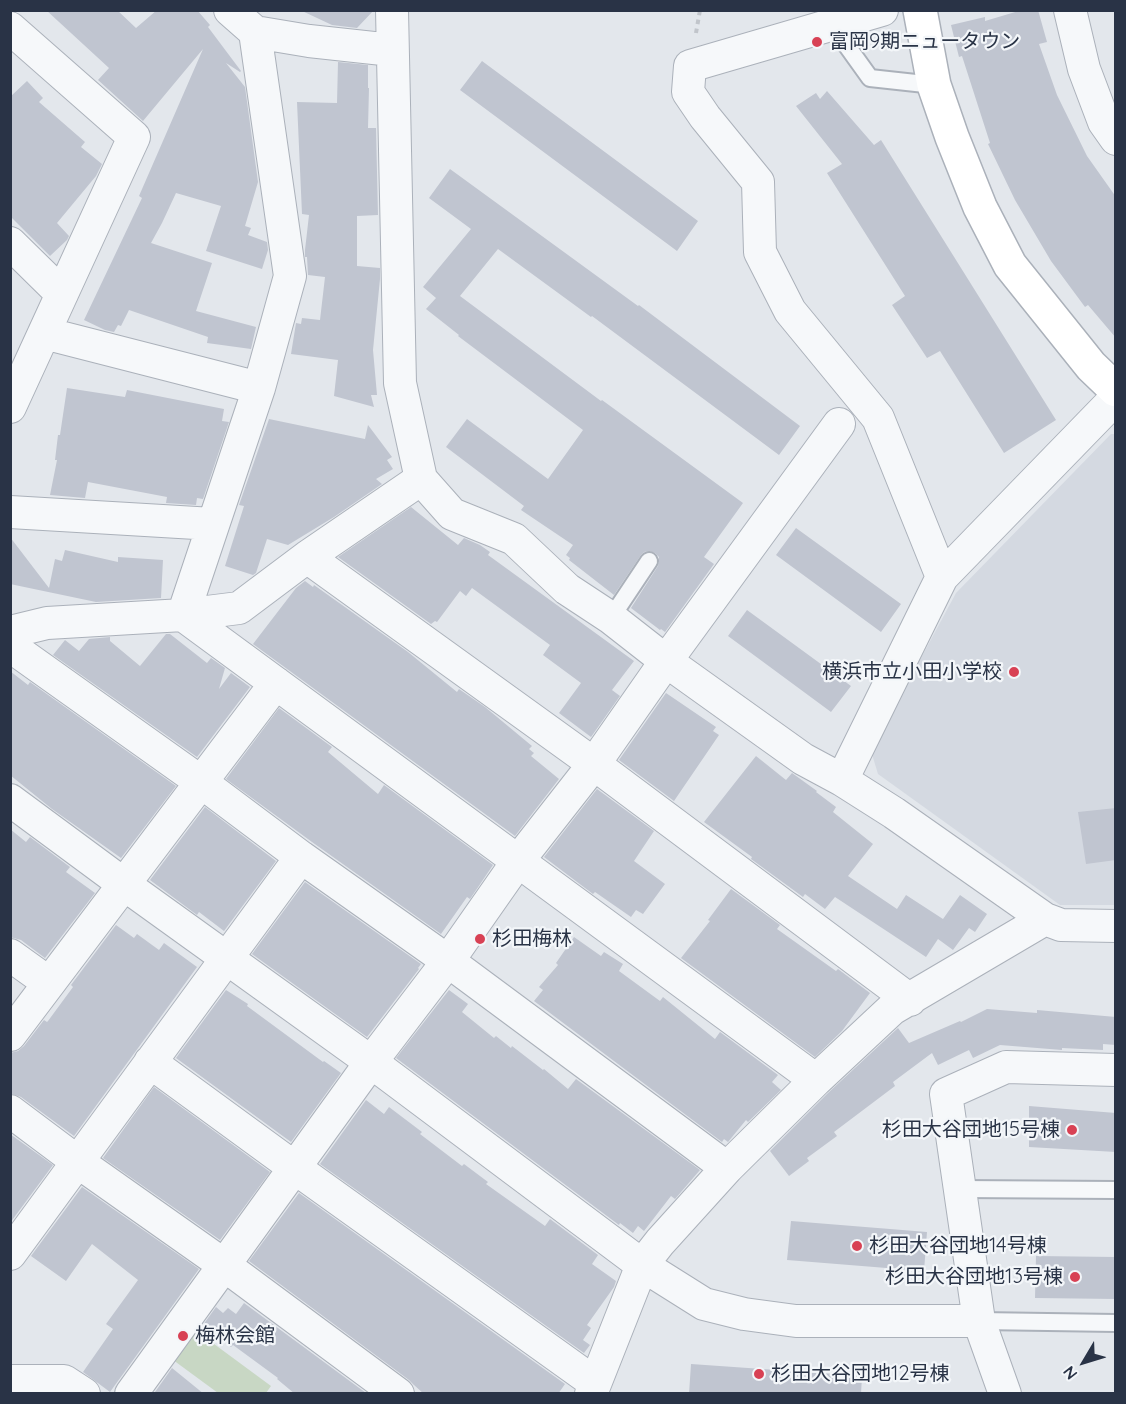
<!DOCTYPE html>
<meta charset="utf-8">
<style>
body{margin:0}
#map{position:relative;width:1126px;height:1404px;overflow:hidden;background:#e3e7ec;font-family:Quicksand,sans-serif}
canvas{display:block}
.frame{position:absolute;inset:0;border:12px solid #293346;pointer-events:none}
.north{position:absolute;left:1054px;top:1332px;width:60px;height:60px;-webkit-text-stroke:4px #f3f6f9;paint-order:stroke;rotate:232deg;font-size:16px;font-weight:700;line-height:24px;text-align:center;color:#293346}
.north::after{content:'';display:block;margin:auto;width:21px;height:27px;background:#293346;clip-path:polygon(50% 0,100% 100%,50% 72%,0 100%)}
</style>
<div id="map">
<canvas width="1126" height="1404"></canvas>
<div class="frame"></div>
<div class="north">N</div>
</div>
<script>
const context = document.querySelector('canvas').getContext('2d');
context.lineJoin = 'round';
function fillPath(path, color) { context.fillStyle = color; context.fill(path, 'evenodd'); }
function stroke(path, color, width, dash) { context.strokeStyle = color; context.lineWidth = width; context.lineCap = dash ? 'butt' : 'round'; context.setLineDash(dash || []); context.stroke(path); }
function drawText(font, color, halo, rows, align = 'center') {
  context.font = font + ' Quicksand,"Noto Sans JP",sans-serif'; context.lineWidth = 4.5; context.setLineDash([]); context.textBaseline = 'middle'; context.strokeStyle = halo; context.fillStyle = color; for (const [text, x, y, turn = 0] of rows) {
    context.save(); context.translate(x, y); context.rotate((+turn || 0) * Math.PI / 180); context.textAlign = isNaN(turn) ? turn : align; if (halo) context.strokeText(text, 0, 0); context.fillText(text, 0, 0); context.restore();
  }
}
const built = new Path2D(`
 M1111,434H1115V905H1060L878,774L871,751L956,593Z`);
const green = new Path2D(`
 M191,1327L271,1386L266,1393H218L169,1357Z`);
const building = new Path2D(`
 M46,10H117L136,28L157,10H197L210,25L208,27L241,71L240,72L226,63L245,87L258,182L245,226L251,228L248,235L267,242L268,250L262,269L206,251L221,206L176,193L162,223L151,243L212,263L196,311L256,327L251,349L207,343L208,337L129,310L121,326L118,325L114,332L105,330L84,320L142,198L139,196L203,49L143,121L98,80L109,68Z
 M300,10H374L357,28L332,25Z
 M1022,10H1038L1047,42L1039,44L1057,95L1087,156L1116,197V338L1088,305L1085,307L1051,261L1015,200L988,144L990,143L962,56L959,57L951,25L985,17V21Z
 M482,61L698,221L677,251L460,90Z
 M338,62L368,65V88H369L368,128H376L378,215L357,216V266L380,268V279L373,350L377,395H371L374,407L334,396L338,360L291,354L296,323L301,324L302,318L320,320L325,277L308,275L307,257H305V250L309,215L302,214L297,102L337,103Z
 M27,81L43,98L39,102L85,142L81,147L102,164L96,176L57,223L69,236L67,240L50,256L10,216V97Z
 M827,91L874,145L881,140L1056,420L1004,453L940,351L927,358L892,305L905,296L827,173L842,164L796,106L816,93L820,99Z
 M450,169L638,306L639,305L800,426L779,455L592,316L591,317L498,249L460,296L601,401L602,400L743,503L704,557L714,564L665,632L661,629L660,630L631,608L658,566L659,561V557L655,553L649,551L644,552L641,555L614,595L569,560L570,558L566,555L573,545L521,510L524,506L446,447L467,419L548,479L583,430L458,336L459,335L426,309L436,298L423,287L471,229L429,198Z
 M67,388L125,397L127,390L224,409L222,421L229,422L203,499L197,498L196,505L166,503L167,497L88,482L85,498L50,495L57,460H55L58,435H60Z
 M269,419L365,439L368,425L392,457L387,460L393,469L376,479L382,484L334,517L288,545L267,539L256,573L253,575L225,566L244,506L239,505Z
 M411,507L458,545L464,538L480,545L490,552L488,555L634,661L612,690L620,696L591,737L559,713L581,683L543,655L550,645L472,588L466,596L460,591L437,622L435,621L431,624L338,557Z
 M796,528L901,604L881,632L776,555Z
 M10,537L49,588L55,559L62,561L65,550L118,562V557L163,560L161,598L96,602L10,584Z
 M305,581L313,587L314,585L408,652L457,692L459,689L485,707L532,746L529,749L534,753L531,756L559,779L515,836L253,644L296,588Z
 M747,610L851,686L831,712L728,636Z
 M166,634H170L207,663L211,658L225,668L219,689L231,673L250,687L197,757L53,655L65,640L79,651L89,639L110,637V641L140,666Z
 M10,671L28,685L30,682L176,786L121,858L52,809L10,775Z
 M666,693L716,727L713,731L719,735L674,801L619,760Z
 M279,708L332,747L328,752L378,794L384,785L493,865L470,899L467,897L441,934L312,842L226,779Z
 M756,756L786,780L792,773L817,791L816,792L836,807L833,812L873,844L848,876L897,909L906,895L943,919L960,895L987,914L975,932L969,928L953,950L938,939L926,957L835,897L825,909L805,894L803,897L751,859L752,857L704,822Z
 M597,789L654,831L634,861L665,884L643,914L636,910L631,917L595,892L593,894L544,857Z
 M205,807L276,861L224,931L199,912L197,915L150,880Z
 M1116,808V860L1086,864L1078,812Z
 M10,829L26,842L30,837L70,867L66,872L95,893L45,958L21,940L10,937Z
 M305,882L421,964L418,968L419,969L367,1037L252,954Z
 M731,889L780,925L777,929L836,971L838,969L870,993L842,1031L815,1057L681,958L710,921L708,920Z
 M116,925L134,938L137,934L159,950L164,943L197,967L74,1136L21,1097L10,1093V1053L18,1051L24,1046L44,1020L47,1022L48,1021L73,987L71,985Z
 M574,937L601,956L604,952L623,964L619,971L660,1001L663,997L715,1039L720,1032L778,1075L772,1082L781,1090L748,1122L746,1120L728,1142L724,1139L722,1142L534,1001L543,990L539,987L558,965L556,963Z
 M226,990L248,1004L247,1006L323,1062L324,1061L341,1073L291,1142L176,1058Z
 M449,990L468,1004L462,1012L494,1038L496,1036L511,1048L512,1046L543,1070L544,1069L568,1089L576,1079L700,1170L675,1199L671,1196L644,1231L638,1226L633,1233L620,1223L619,1225L396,1058Z
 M987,1009L1037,1013V1010L1116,1017V1045L1103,1044V1050L1062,1048V1050L1000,1045L973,1058L969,1050L938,1065L932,1053L893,1082L895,1086L834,1132L837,1136L807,1158L809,1161L789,1176L770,1151L828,1093L898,1028L909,1043L960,1021L961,1022Z
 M154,1087L270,1172L220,1240L103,1158Z
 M366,1100L384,1114L389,1107L422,1132L420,1134L462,1166L464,1164L488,1182L486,1184L545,1226L550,1219L598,1255L592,1264L616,1281L614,1287L587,1325L591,1328L583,1340L590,1345L584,1353L320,1164Z
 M1029,1106L1116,1113V1152L1029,1147Z
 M10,1134L53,1165L10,1223Z
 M82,1187L199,1269L110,1392L83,1372L113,1329L106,1324L138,1280L92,1244L66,1281L31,1256Z
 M299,1193L565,1384L558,1394H424L414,1385L409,1380L249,1261Z
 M791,1221L927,1232L924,1271L787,1260Z
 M1036,1256L1116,1257V1299L1035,1298Z
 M244,1303L366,1393V1394H295L277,1379L278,1378L233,1345L231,1347L203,1325L216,1307L223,1313L228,1308L236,1314Z
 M691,1364L862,1376L861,1394H689Z
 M172,1368L204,1394H157L155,1392Z`);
const path = new Path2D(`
 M696,33L700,10`);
const lane = new Path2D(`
 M832,25L870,78L934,85
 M611,618L649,561
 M960,1189L1116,1190
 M979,1321L1116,1323`);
const street = new Path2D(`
 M230,10L255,32L309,41L392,50
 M392,10L400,383L421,479L452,514L514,539L567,589L611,618L666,661L803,759L842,780L894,813L1045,919L1061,925L1116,926
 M882,10L690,66L688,92L705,117L758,182L760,252L790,311L878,418L942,577
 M1070,10L1084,69L1104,122L1116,139
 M10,28L134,137L10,407
 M255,32L290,276L259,388L183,615L816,1080
 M10,243L62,294
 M44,333L259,388
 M10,512L213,524
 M307,557L594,764L910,1000
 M10,632L47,623L183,615L239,608L307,557L421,479
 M10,646L201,782L301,857L448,961L727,1168
 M842,780L942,577L1116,398
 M10,800L125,885L371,1062L642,1265L704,1304L744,1314L796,1321H979
 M10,955L49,983
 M10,1035L276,683
 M150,1062L295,1168L595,1383
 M10,1111L78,1162L224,1265L398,1394
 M10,1254L301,857
 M10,1381H64L84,1394
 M131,1394L371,1062L448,961L518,861L594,764L666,661L839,424
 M591,1394L642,1265L660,1242L727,1168L816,1080L892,1009L1045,919
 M1005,1394L979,1321L946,1094L1006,1067L1116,1070`);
const secondary = new Path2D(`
 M920,10L934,85L952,137L980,207L1010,265L1091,366L1116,390`);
const markers = [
 [817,42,6,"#d84154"],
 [1014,672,6,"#d84154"],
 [480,939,6,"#d84154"],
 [1072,1130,6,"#d84154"],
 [857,1246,6,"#d84154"],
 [1075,1277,6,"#d84154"],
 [183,1336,6,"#d84154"],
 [759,1374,6,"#d84154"]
];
const poiNames = [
 ["富岡9期ニュータウン",829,42],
 ["横浜市立小田小学校",1002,672,"right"],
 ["杉田梅林",492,939],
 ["杉田大谷団地15号棟",1060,1130,"right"],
 ["杉田大谷団地14号棟",869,1246],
 ["杉田大谷団地13号棟",1063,1277,"right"],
 ["梅林会館",195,1336],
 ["杉田大谷団地12号棟",771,1374]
];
fillPath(built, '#d4d9e1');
fillPath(green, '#c8d7c4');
fillPath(building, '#c0c5d0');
stroke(lane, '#abb1ba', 20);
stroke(street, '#abb1ba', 34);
stroke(secondary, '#abb1ba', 36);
stroke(path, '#c1c5cb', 4, [4.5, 4.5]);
stroke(lane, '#f6f8fa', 16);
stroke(street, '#f6f8fa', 32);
stroke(secondary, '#fff', 33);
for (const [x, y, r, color] of markers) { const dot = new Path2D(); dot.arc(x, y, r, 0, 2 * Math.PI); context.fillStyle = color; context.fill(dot); stroke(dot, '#f3f6f9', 2); }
drawText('20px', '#293346', '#f3f6f9', poiNames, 'left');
</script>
